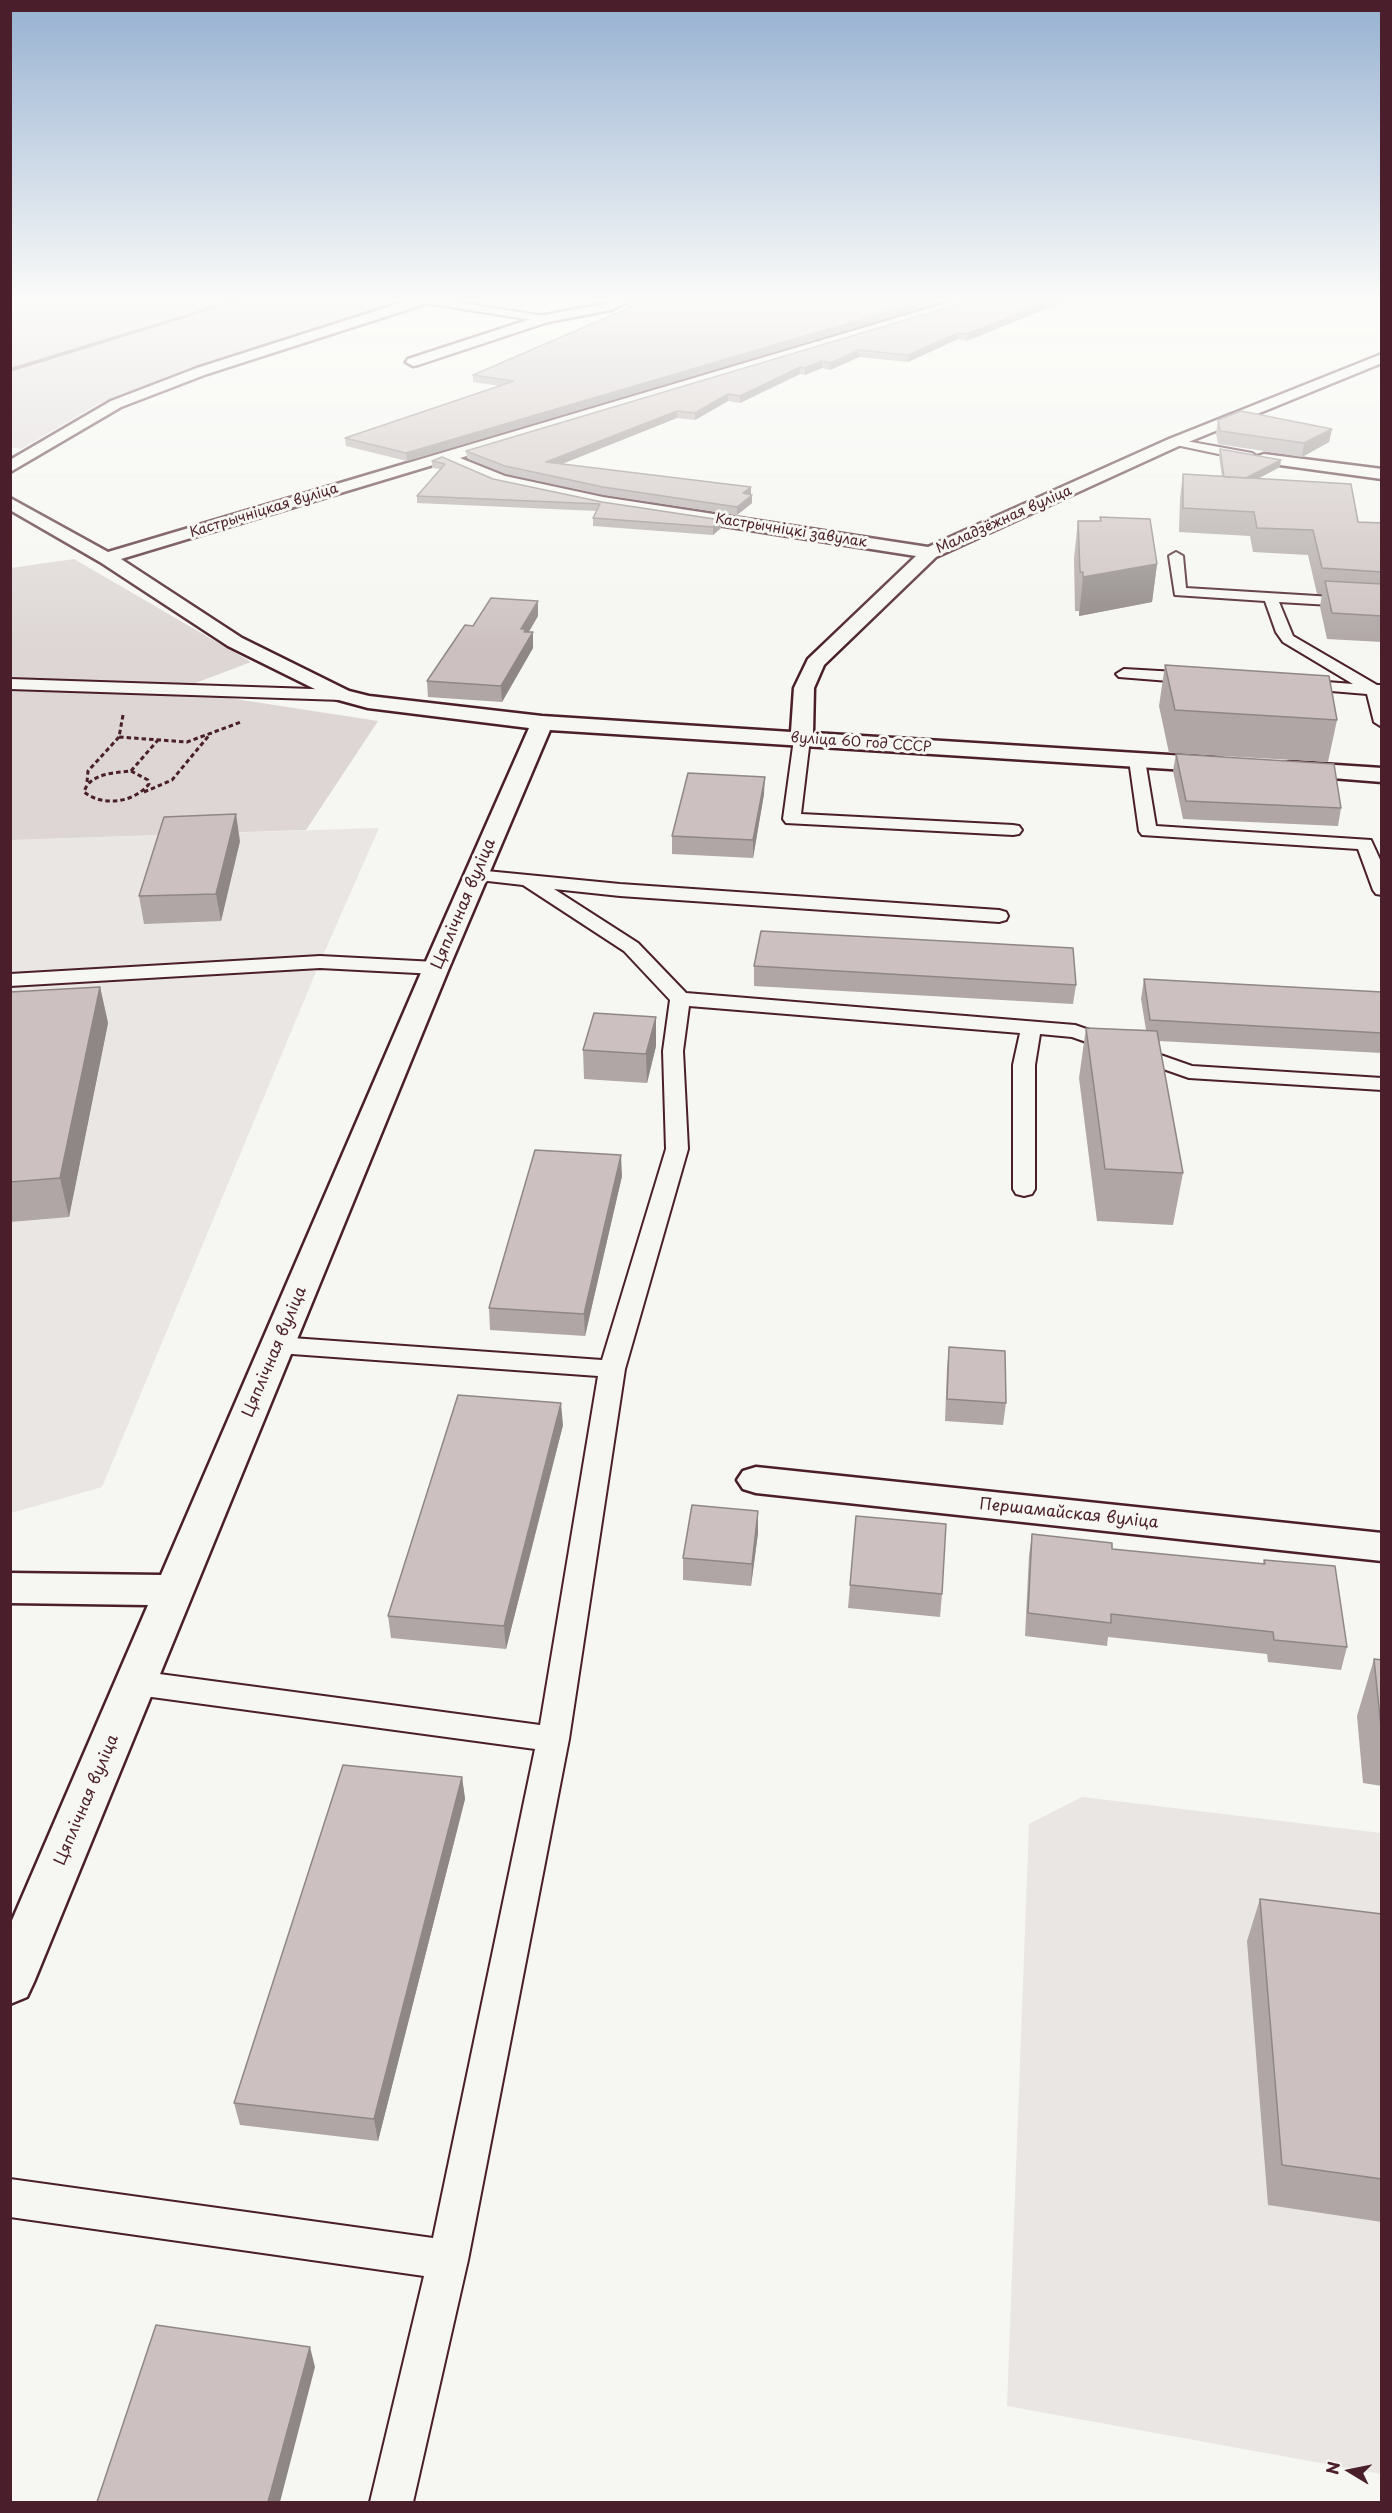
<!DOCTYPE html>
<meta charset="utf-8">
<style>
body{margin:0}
#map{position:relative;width:1392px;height:2513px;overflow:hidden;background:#f6f6f2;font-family:"Playpen Sans",sans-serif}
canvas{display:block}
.frame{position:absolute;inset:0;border:12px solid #4a1f2b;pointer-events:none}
.north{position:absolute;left:1320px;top:2441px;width:60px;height:60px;-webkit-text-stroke:4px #f6f6f2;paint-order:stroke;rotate:280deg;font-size:16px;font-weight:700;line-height:24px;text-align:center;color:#4a1f2b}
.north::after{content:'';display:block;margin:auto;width:21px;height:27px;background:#4a1f2b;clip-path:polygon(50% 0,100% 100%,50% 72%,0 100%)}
</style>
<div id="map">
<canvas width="1392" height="2513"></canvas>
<div class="frame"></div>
<div class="north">N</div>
</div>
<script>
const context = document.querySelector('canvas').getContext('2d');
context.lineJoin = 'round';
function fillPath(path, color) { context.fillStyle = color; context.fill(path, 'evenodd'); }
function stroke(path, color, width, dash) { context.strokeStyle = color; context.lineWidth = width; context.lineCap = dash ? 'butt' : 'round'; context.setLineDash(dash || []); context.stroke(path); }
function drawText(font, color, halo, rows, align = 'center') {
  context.font = font + ' "Playpen Sans",sans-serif'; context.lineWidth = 6; context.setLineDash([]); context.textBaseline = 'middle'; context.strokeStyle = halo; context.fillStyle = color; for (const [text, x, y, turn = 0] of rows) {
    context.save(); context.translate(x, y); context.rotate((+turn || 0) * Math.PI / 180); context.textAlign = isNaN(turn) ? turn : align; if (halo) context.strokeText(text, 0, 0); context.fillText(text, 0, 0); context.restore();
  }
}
const built = new Path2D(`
 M379,828L320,962L102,1487L11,1513L10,840Z
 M1082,1797L1381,1833V2474L1007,2406L1029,1824Z`);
const green = new Path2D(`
 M11,299H409L193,367L100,403L21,449L11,447Z
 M74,559L251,662L177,690L378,721L306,830L11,840V568Z`);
const stream = new Path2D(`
 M237,299H246L10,372V368Z`);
const path = new Path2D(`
 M123,715L119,737L187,742L241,722
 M131,771L148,780L149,784C133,803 103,807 84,792C90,773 114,773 131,771Z
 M131,771L158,740
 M87,782L88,771L119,737
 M144,792L172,780L211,733`);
const service = new Path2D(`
 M420,299H436L545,316L550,319L545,322L424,303Z
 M1175,439L1252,453L1258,457L1252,461L1171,444L1169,442Z
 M1176,552L1183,556L1186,588L1382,600V608L1279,602L1293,636L1377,685H1382V727L1374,722L1367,694L1295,688L1292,685L1300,680L1353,684L1283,642L1276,632L1265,601L1175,595L1169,556Z
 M1124,669L1194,673L1202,678L1194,683L1119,677L1116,674Z
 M10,679L342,690L350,695L342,700L10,689Z
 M802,734L810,739L801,814L1013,825L1019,826L1022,830L1019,834L1013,835L786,823L783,819L794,739Z
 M1137,755L1145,760L1156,826L1371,840L1382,864V895L1376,894L1373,890L1358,849L1142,835L1139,831L1129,760Z
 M476,870L620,884L999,910L1006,912L1008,916L1006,920L999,922L620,896L554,889L638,943L686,993L1075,1025L1192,1066L1382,1078V1090L1189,1078L1072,1037L1040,1034L1035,1065V1189L1032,1194L1024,1196L1016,1194L1013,1189V1065L1020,1033L689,1006L683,1051L688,1149L625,1369L569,1739L468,2260L413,2502H370L424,2276L10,2217V2179L433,2238L535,1749L137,1695L126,1691L122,1683L126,1675L137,1671L540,1725L598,1376L278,1353L269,1351L265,1345L269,1339L278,1337L602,1360L666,1149L663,1051L670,1000L624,951L523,885L470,879L467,875L470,871Z
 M320,956L436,962L443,964L446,968L443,972L436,974L320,968L10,986V974Z`);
const minor = new Path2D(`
 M413,299H432L431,302L207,374L121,407L10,472V460L111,401L197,368Z
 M615,299H633L611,310L548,322L418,365L413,366L406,362L408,359L540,316L603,304Z
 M960,299H980L979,302L460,458L505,476L603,497L928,547L1169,439L1382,354V363L1181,445L936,557L824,665L814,688L813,733L1218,758L1226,760L1229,765L1226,770L1218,772L550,730L449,968L34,1982L27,1997L10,2004V1925L148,1605L10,1603V1573L161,1575L423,968L529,728L368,708L335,699L228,646L100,562L10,510V498L108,552ZM443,462L494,484L603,507L916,556L808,659L794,688L791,732L542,716L369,696L349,691L242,638L121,559Z
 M1264,454L1382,469V479L1258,462L1256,459L1258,456Z
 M1290,762L1382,768V782L1282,774L1279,769L1282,764Z
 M756,1467L1382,1533V1561L756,1493L743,1489L737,1480L743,1471Z`);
const wall = new Path2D(`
 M627,299H952L407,461L346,446L345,438L500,386L473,382V375L629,308L627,304Z
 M976,299L967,341L958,339L908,362L859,357L830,370L822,368L805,375L800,374L740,403L728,401L695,420L677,418L561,464L752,495V503L737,515L603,495L506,474L467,458L466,451Z
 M1218,420L1332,429L1329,442L1302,457L1218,444L1216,433Z
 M1220,449L1280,467L1258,479L1358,522L1382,523V642L1327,639L1320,607L1322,594H1317L1308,555L1253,552L1250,536L1179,532L1180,498L1183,474L1222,477L1219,456Z
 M442,457L493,479L602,502L721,520V528L713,535L593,526V518L597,511L417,503V496L440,469L432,468V461Z
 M1100,517L1157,564L1152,602L1079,616V611H1075L1074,558L1078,521H1100Z
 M538,616L529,632H533V648L502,702L428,697L427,681L473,626Z
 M1165,665L1337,720L1328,762L1169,753L1159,706Z
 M1176,754L1341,808L1338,826L1183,819L1173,771Z
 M764,794L753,858L672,854V836Z
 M240,841L221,921L144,924L139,896Z
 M754,966L1076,985L1073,1004L754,986Z
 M1144,979L1382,992V1053L1159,1041L1183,1173L1173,1225L1097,1221L1079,1078L1086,1028L1146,1030L1141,999Z
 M100,987L108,1023L69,1217L10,1222V992Z
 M656,1017V1046L647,1083L584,1079L583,1050Z
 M622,1176L585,1336L490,1330L489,1308Z
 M949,1347L1006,1403L1003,1425L945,1421L947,1368Z
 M563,1425L506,1649L391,1638L388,1616Z
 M758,1511V1533L751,1586L683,1580V1558Z
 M1032,1534L1112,1549L1263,1564L1264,1560L1347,1647L1341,1670L1268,1662L1267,1654L1108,1637L1107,1646L1025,1636L1029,1556Z
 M850,1585L942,1594L940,1617L848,1608Z
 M1374,1659L1382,1660V1786L1363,1783L1357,1716Z
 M462,1777L465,1799L378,2141L240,2125L234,2103Z
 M1260,1899L1382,1914V2222L1268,2205L1247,1941Z`);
const shadedWall = new Path2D(`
 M931,299H952L407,461L406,453Z
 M1056,299H1071L967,341V334Z
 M958,333V339L908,362V355Z
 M859,350V357L830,370V363Z
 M822,361V368L805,375V368Z
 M800,367V374L740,403V396Z
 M728,394V401L695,420V413Z
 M677,411V418L547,470L546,462Z
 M1332,429L1329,442L1302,457L1304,443Z
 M1281,460L1280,467L1225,495L1226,488Z
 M751,487V495L743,493Z
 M752,495V503L737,515V507Z
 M721,520V528L713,535V527Z
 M1157,564L1152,602L1079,616L1083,577Z
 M538,601V616L526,636L533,632V648L502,702L501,686L521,629Z
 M765,777L764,794L753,858V840Z
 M236,814L240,841L221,921L216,894Z
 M100,987L108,1023L69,1217L60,1178Z
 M656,1017V1046L647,1083L646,1054Z
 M621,1155L622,1176L585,1336L584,1314Z
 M561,1403L563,1425L506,1649L504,1626Z
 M758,1511V1533L751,1586L752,1564Z
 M462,1777L465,1799L378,2141L374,2119Z
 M310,2347L315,2367L280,2502H268Z`);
const building = new Path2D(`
 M628,299H931L406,453L345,438L514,381L473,375L631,307Z
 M976,299H1056L967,334L958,333L908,355L859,350L830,363L822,361L805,368L800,367L740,396L728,394L695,413L677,411L546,462L751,487L743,493L752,495L737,507L603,487L505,466L466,451Z
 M1241,411L1332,429L1304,443L1220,431L1218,420Z
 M1220,449L1281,460L1246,478L1224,477Z
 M442,457L493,479L602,502L721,520L713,527L593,518L600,504L417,496L445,464L432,461Z
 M1183,474L1351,484L1358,522L1382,523V572L1322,568L1313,530L1257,528L1254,512L1183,508Z
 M1100,517L1150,519L1157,564L1083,577V572H1080L1078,521H1101Z
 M1325,581L1382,584V616L1332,613Z
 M491,598L538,601L521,629H526L524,632H533L501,686L427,681L465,625L473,626Z
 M1165,665L1329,676L1337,720L1175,710Z
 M1176,754L1334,764L1341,808L1186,801Z
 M688,773L765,777L753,840L672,836Z
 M236,814L216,894L139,896L164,817Z
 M761,931L1073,948L1076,985L754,966Z
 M1144,979L1382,992V1033L1150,1020Z
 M100,987L60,1178L10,1182V992Z
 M594,1013L656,1017L646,1054L583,1050Z
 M1086,1028L1157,1031L1183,1173L1105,1169Z
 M535,1150L621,1155L584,1314L489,1308Z
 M949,1347L1005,1351L1006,1403L947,1399Z
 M458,1395L561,1403L504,1626L388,1616Z
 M692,1505L758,1511L752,1564L683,1558Z
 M856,1516L946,1524L942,1594L850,1585Z
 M1032,1534L1112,1543V1549L1265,1564L1264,1560L1335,1566L1347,1647L1274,1640L1273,1632L1111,1614V1623L1028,1613Z
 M1374,1659L1382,1660V1727H1381Z
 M343,1765L462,1777L374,2119L234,2103Z
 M1260,1899L1382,1914V2179L1282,2165Z
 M156,2325L310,2347L268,2502H97Z`);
const farStreetnames = [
 ["Кастрычніцкая вуліца",264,511,-17],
 ["Маладзёжная вуліца",1004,520,-24],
 ["Кастрычніцкі завулак",791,531,9],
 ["вуліца 60 год СССР",861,743,4]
];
const streetNames = [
 ["Цяплічная вуліца",464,904,-67],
 ["Цяплічная вуліца",275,1352,-67],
 ["Першамайская вуліца",1069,1514,6],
 ["Цяплічная вуліца",87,1800,-67]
];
fillPath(built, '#e9e6e3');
fillPath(green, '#ddd6d5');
fillPath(stream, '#8e747a');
stroke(service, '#4a1f2b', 4);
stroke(minor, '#4a1f2b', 5);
stroke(path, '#4a1f2b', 3, [4.5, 3]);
fillPath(service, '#f6f6f2');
fillPath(minor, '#f6f6f2');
fillPath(wall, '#afa6a5');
fillPath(shadedWall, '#8f8786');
fillPath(building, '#ccc1c0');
stroke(building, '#8f8786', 1.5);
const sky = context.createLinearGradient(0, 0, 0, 651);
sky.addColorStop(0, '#96b1d1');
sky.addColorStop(0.46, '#fbfbf9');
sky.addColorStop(1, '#fbfbf900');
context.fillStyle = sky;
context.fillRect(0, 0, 1392, 651);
drawText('14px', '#4a1f2b', '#f6f6f2', farStreetnames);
drawText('16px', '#4a1f2b', '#f6f6f2', streetNames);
</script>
